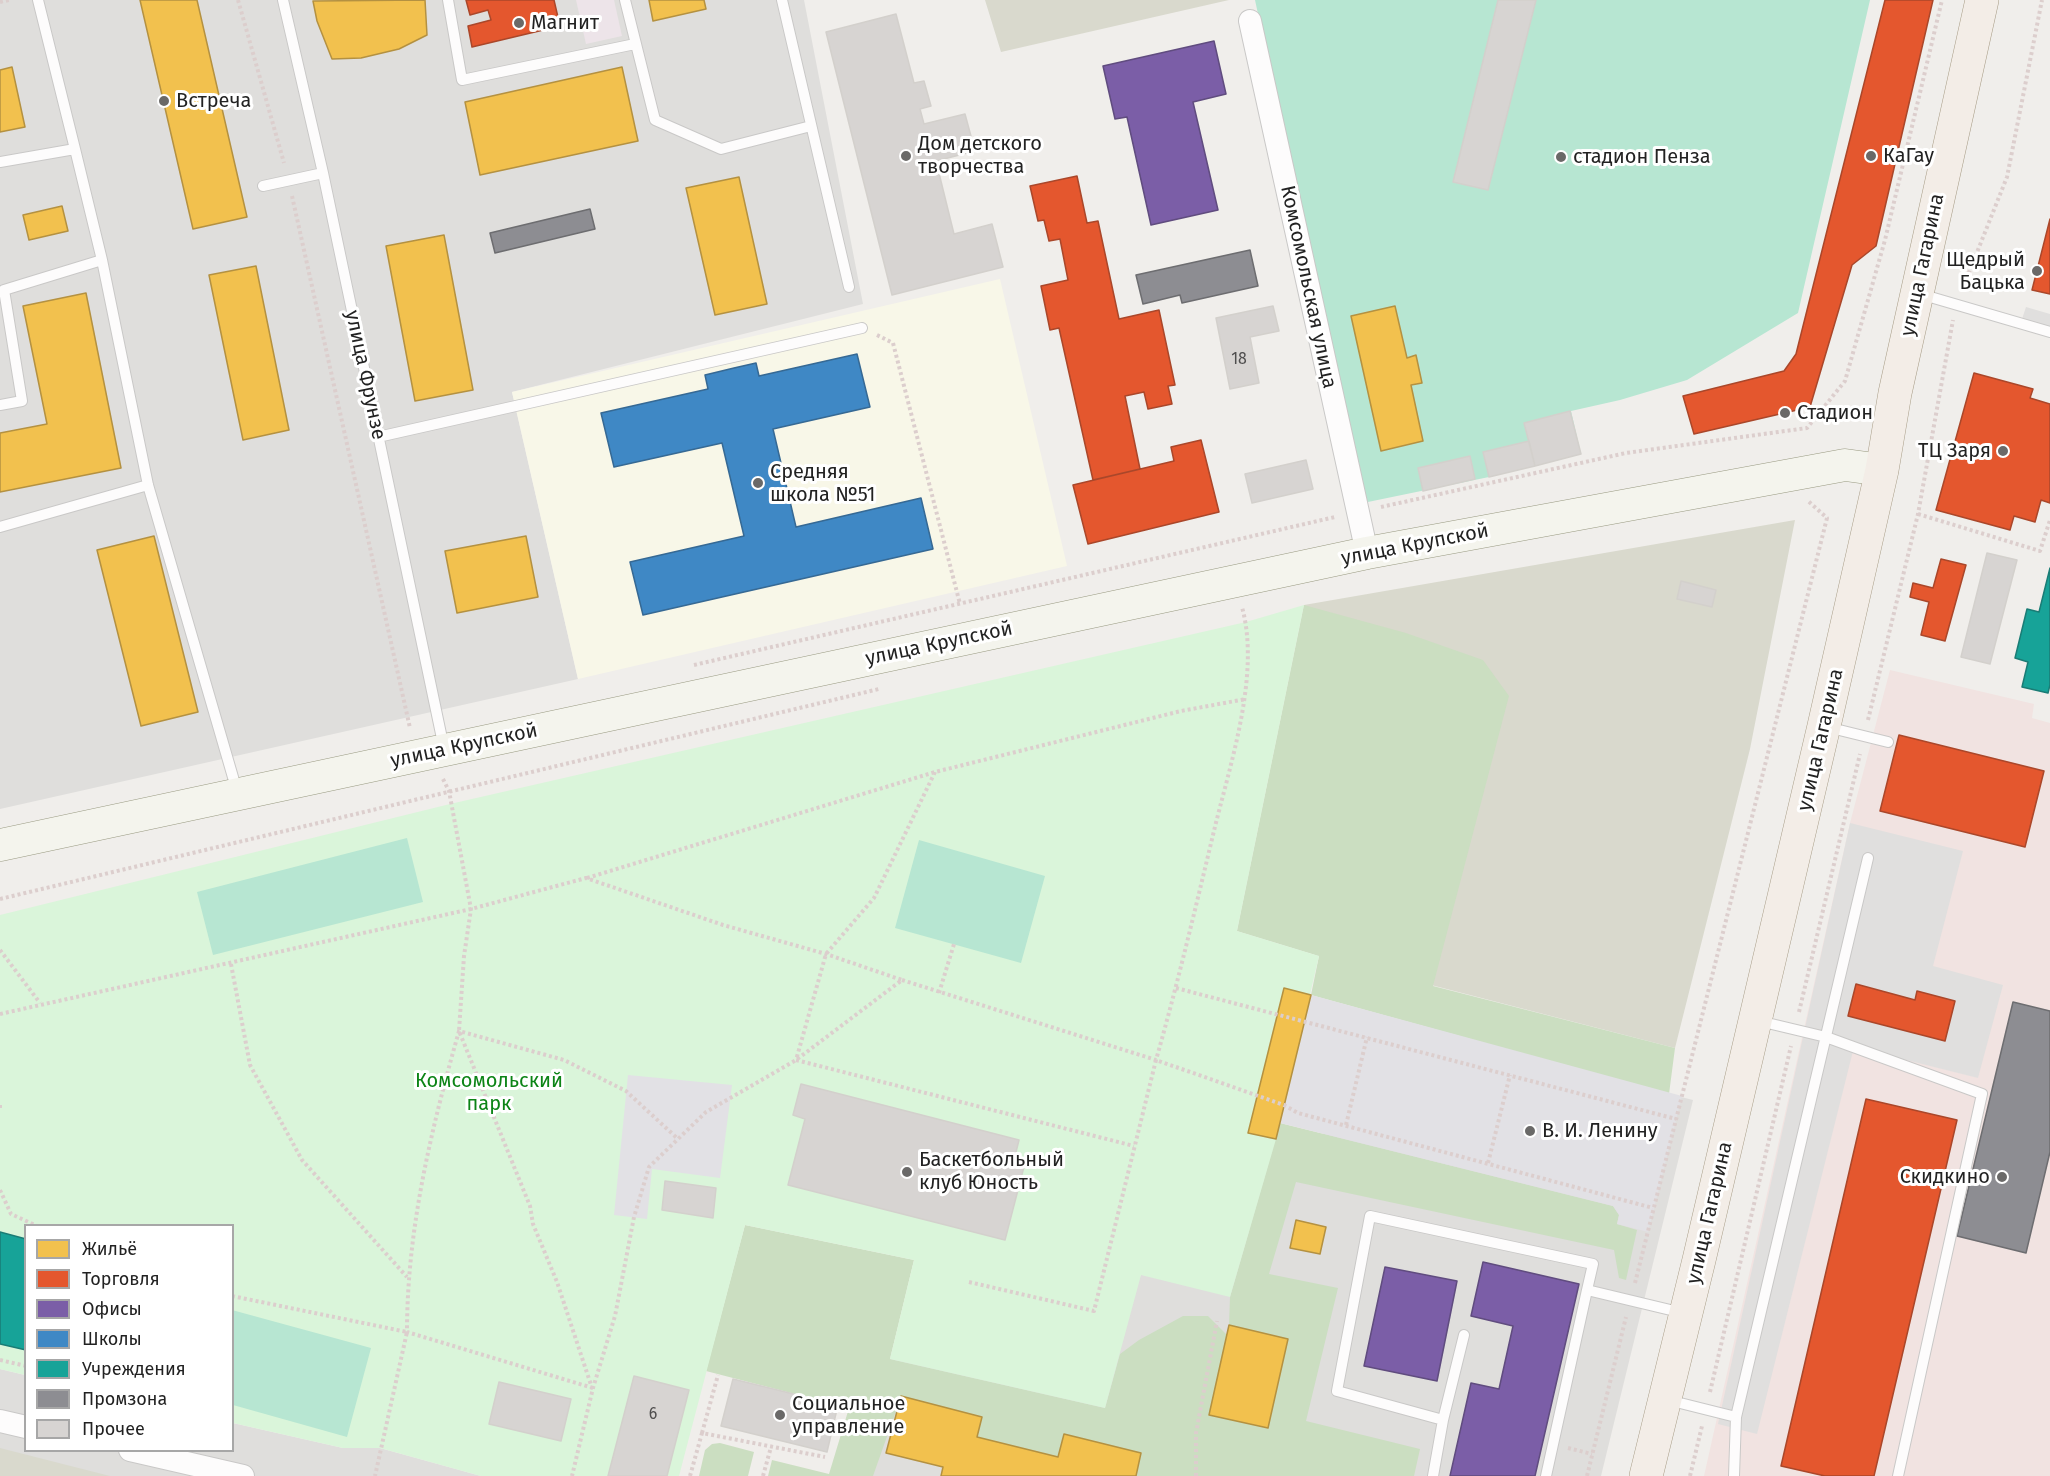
<!DOCTYPE html>
<meta charset="utf-8">
<style>
body{margin:0}
#map{position:relative;width:2050px;height:1476px;overflow:hidden;background:#f0eeeb;font-family:"Fira Sans",sans-serif}
canvas{display:block}
.legend{position:absolute;left:24px;top:1224px;width:210px;height:228px;box-sizing:border-box;background:#fff;border:2px solid #a7a7a7;margin:0;padding:8px 10px;list-style:none;font-size:18px;color:#222}
.legend li{display:flex;align-items:center;gap:12px;height:30px}
.legend b{width:30px;border:2px solid #a7a7a7}
</style>
<div id="map">
<canvas width="2050" height="1476"></canvas>
<ul class="legend">
<li><b style="height:16px;background:#f2c14e"></b>Жильё</li>
<li><b style="height:16px;background:#e4572e"></b>Торговля</li>
<li><b style="height:16px;background:#7b5ea7"></b>Офисы</li>
<li><b style="height:16px;background:#3f88c5"></b>Школы</li>
<li><b style="height:16px;background:#17a398"></b>Учреждения</li>
<li><b style="height:16px;background:#8d8d92"></b>Промзона</li>
<li><b style="height:16px;background:#d7d4d2"></b>Прочее</li>
</ul>
</div>
<script>
const context = document.querySelector('canvas').getContext('2d');
context.lineJoin = 'round';
function fillPath(path, color) { context.fillStyle = color; context.fill(path, 'evenodd'); }
function stroke(path, color, width, dash) { context.strokeStyle = color; context.lineWidth = width; context.lineCap = dash ? 'butt' : 'round'; context.setLineDash(dash || []); context.stroke(path); }
function drawText(font, color, halo, rows, align = 'center') {
  context.font = font + ' "Fira Sans",sans-serif'; context.lineWidth = 6; context.setLineDash([]); context.textBaseline = 'middle'; context.strokeStyle = halo; context.fillStyle = color; for (const [text, x, y, turn = 0] of rows) {
    context.save(); context.translate(x, y); context.rotate((+turn || 0) * Math.PI / 180); context.textAlign = isNaN(turn) ? turn : align; if (halo) context.strokeText(text, 0, 0); context.fillText(text, 0, 0); context.restore();
  }
}
const residential = new Path2D(`
 M0,0H804L863,304L512,392L578,679L0,809Z
 M1669,1094L1693,1100L1601,1476H857L890,1359L1141,1275L1276,1139Z
 M0,1369L25,1375L26,1450H232L233,1423L343,1448H380L481,1476H0Z`);
const commercial = new Path2D(`
 M1890,670L2034,704L2032,718L2050,723V1476H1704L1850,823Z`);
const industrial = new Path2D(`
 M576,0H614L622,36L586,44Z`);
const education = new Path2D(`
 M1000,279L1067,566L578,679L512,392Z`);
const construction = new Path2D(`
 M985,0H1229L1001,52Z
 M1795,520L1750,749L1675,1048L1319,956L1237,931L1304,605Z
 M0,1448L110,1476H0Z`);
const forest = new Path2D(`
 M1304,605L1406,633L1483,660L1509,696L1433,986L1675,1048L1669,1094L1311,995L1319,956L1237,931Z
 M1280,1123L1613,1206L1619,1215L1617,1224L1637,1230L1626,1280L1619,1278L1614,1250L1296,1182L1269,1274L1338,1288L1306,1421L1420,1449L1414,1476H1136L1141,1453L1064,1434L1058,1457L977,1437L982,1417L901,1397L873,1476H768L772,1460L829,1474L849,1408L706,1371L745,1225L914,1260L890,1359L1105,1408L1120,1354L1139,1340L1183,1316H1208L1227,1335L1268,1428L1288,1339L1229,1325L1230,1297Z
 M720,1443L754,1452L748,1476H699L705,1450L712,1444Z`);
const park = new Path2D(`
 M1304,605L1237,931L1319,956L1276,1139L1230,1297L1141,1275L1105,1408L890,1359L914,1260L745,1225L679,1476H481L380,1448H343L233,1423L232,1226H26L25,1375L0,1369V915L450,804L1246,622Z`);
const pitch = new Path2D(`
 M1255,0H1870L1798,313L1687,380L1620,400L1571,411L1581,454L1489,477L1363,503Z
 M407,838L423,902L213,955L197,892Z
 M919,840L1045,876L1021,963L895,928Z
 M232,1310L371,1348L347,1437L233,1405Z`);
const parking = new Path2D(`
 M2026,307L2050,314V327L2022,319Z
 M1850,823L1963,851L1933,966L2003,985L1978,1078L1854,1047L1757,1434L1718,1424Z`);
const plaza = new Path2D(`
 M1311,995L1682,1096L1648,1232L1617,1224L1619,1215L1613,1206L1280,1123Z
 M628,1075L732,1085L720,1178L652,1169L647,1219L614,1215Z`);
const homes = new Path2D(`
 M140,0H197L247,217L193,229Z
 M425,0L427,35L399,49L361,58L332,59L317,21L313,1Z
 M649,0H704L706,9L653,21Z
 M12,67L25,127L0,132V70Z
 M622,67L638,141L480,175L465,102Z
 M739,177L767,304L715,315L686,188Z
 M62,206L68,231L29,240L23,215Z
 M444,235L473,390L415,401L386,246Z
 M256,266L289,430L243,440L209,275Z
 M86,293L121,468L0,492V433L47,424L23,306Z
 M1395,306L1407,358L1416,355L1422,383L1411,385L1423,441L1381,451L1351,316Z
 M154,536L198,712L141,726L97,550Z
 M526,536L538,597L457,613L445,551Z
 M1284,988L1311,995L1276,1139L1248,1133Z
 M1296,1220L1326,1227L1320,1254L1290,1248Z
 M1229,1325L1288,1339L1268,1428L1209,1415Z
 M901,1396L982,1417L977,1437L1058,1457L1064,1434L1141,1453L1136,1476H941L943,1467L886,1453Z`);
const shops = new Path2D(`
 M466,0H554L560,26L472,47L468,26L491,20L488,10L470,15Z
 M1885,0H1933L1876,246L1852,265L1810,407L1694,434L1683,396L1784,371L1796,354Z
 M1077,176L1087,223L1098,221L1119,319L1159,310L1175,385L1168,386L1172,404L1148,409L1144,392L1125,396L1140,469L1093,480L1059,328L1050,330L1041,286L1068,280L1060,239L1049,241L1044,220L1038,221L1030,186Z
 M2050,219V294L2032,290Z
 M1974,373L2033,389L2030,398L2050,404V503L2041,500L2035,522L2014,516L2010,530L1936,510Z
 M1201,440L1219,512L1088,544L1073,485L1174,461L1171,447Z
 M1941,559L1966,565L1945,641L1921,635L1929,602L1910,597L1913,583L1933,588Z
 M1899,735L2044,771L2025,847L1880,811Z
 M1856,984L1915,1000L1917,991L1955,1001L1945,1041L1848,1016Z
 M1866,1099L1957,1120L1874,1476H1825L1781,1466Z`);
const offices = new Path2D(`
 M1214,41L1226,94L1193,102L1218,210L1151,225L1127,117L1115,119L1103,66Z
 M1483,1262L1579,1284L1535,1476H1450L1471,1383L1499,1389L1513,1326L1471,1316Z
 M1385,1267L1457,1281L1437,1381L1364,1366Z`);
const schools = new Path2D(`
 M857,354L870,407L773,429L796,527L921,498L933,549L643,615L630,562L744,536L722,443L614,467L601,413L708,389L705,375L734,368L756,363L759,376Z`);
const public = new Path2D(`
 M2050,568V685L2048,693L2022,687L2028,662L2015,658L2027,609L2039,612Z
 M0,1232L26,1239V1350L0,1344Z`);
const industry = new Path2D(`
 M590,209L595,229L495,253L490,233Z
 M1250,250L1258,286L1182,303L1180,295L1143,304L1136,275Z
 M2013,1002L2050,1011V1152L2026,1253L1957,1236Z`);
const building = new Path2D(`
 M1498,0H1536L1488,190L1453,182Z
 M896,14L914,83L924,81L931,106L920,109L924,124L965,114L975,151L936,161L954,234L992,224L1003,267L892,295L826,32Z
 M1273,306L1279,331L1250,337L1259,383L1230,389L1216,318Z
 M1570,411L1581,454L1535,466L1524,423Z
 M1529,441L1535,466L1489,477L1483,452Z
 M1470,456L1475,479L1423,491L1418,468Z
 M1306,460L1313,489L1252,503L1245,474Z
 M1987,553L2017,560L1990,664L1961,657Z
 M1681,581L1716,590L1712,607L1677,599Z
 M801,1084L1019,1140L1015,1156L1026,1159L1005,1240L788,1185L805,1119L793,1115Z
 M665,1181L716,1188L713,1218L662,1210Z
 M634,1376L689,1390L667,1476H608Z
 M733,1379L838,1405L827,1452L721,1426Z
 M499,1382L571,1399L561,1441L489,1424Z`);
const path = new Path2D(`
 M238,0L284,163
 M0,2L9,0
 M292,196L410,728
 M1962,290L2007,177L2042,0
 M877,335L893,343L960,604
 M1381,507L1626,453L1807,428L1845,381L1885,240L1942,0
 M1918,514L2040,551L2050,520
 M694,665L1335,517
 M1868,720L1918,514L1953,320
 M935,772L874,898L826,954L796,1060L1134,1146
 M443,779L449,791L471,909L464,956L459,1031L530,1206L533,1224L557,1282L592,1388
 M587,878L935,772L1181,711L1246,699
 M0,899L879,689
 M0,950L40,1003
 M231,964L250,1065L302,1160L407,1277
 M902,980L1156,1060C1177,986 1195,910 1213,835C1229,767 1261,676 1242,607
 M1176,988L1676,1119
 M939,993L954,944
 M1799,1012L1860,754
 M0,1014L471,909L586,878L723,925L826,954L902,980L796,1060L706,1112L649,1167L634,1217L615,1316L593,1388L572,1476
 M0,1105V1108
 M1346,1125L1367,1037
 M1488,1163L1510,1075
 M0,1190L11,1214L37,1226
 M969,1282L1094,1311L1156,1060L1284,1105L1298,1113L1653,1208
 M1635,1283L1827,518L1808,501
 M232,1296L407,1332L375,1476
 M0,1360L26,1366
 M593,1388L407,1332C407,1229 431,1130 459,1031L564,1060L626,1091L678,1139
 M1710,1392L1791,1046
 M702,1433L718,1375
 M1568,1448L1592,1454
 M690,1476L702,1433L825,1457
 M763,1476L771,1447
 M1196,1476V1433L1217,1321
 M1587,1476L1626,1317
 M1690,1476L1702,1426`);
const lane = new Path2D(`
 M283,0L323,173L444,748
 M448,0L462,80L635,44
 M625,0L655,120L721,149L811,126
 M782,0L849,287
 M75,149L102,260
 M0,162L75,149L38,0
 M263,186L323,173
 M1920,294L2050,332
 M0,405L22,401L4,290L102,260L148,485L237,791
 M378,437L862,328
 M0,527L148,485
 M1827,727L1888,742
 M1759,1021L1826,1037L1982,1094L1898,1476
 M1464,1335L1443,1420L1337,1391L1370,1216L1593,1264L1587,1290L1683,1313
 M1668,1400L1736,1417
 M1433,1476L1443,1420
 M1546,1476L1587,1290
 M1734,1476L1736,1417L1868,858`);
const street = new Path2D(`
 M1250,21L1367,553
 M0,1421L26,1427
 M130,1450L243,1476`);
const secondary = new Path2D(`
 M0,845L1367,553L1845,465L1882,470`);
const primary = new Path2D(`
 M1646,1476L1699,1260L1824,726L1882,470L1895,393L1982,0`);
const markers = [
 [519,23,6,"#6a6968"],
 [164,101,6,"#6a6968"],
 [906,156,6,"#6a6968"],
 [1871,156,6,"#6a6968"],
 [1561,157,6,"#6a6968"],
 [2037,271,6,"#6a6968"],
 [1785,413,6,"#6a6968"],
 [2003,451,6,"#6a6968"],
 [758,483,6,"#6a6968"],
 [1530,1131,6,"#6a6968"],
 [907,1172,6,"#6a6968"],
 [2002,1177,6,"#6a6968"],
 [780,1415,6,"#6a6968"]
];
const numberNames = [
 ["18",1239,360],
 ["6",653,1415]
];
const poiNames = [
 ["Магнит",531,23],
 ["Встреча",176,101],
 ["Дом детского",918,144],
 ["творчества",918,167],
 ["КаГау",1883,156],
 ["стадион Пенза",1573,157],
 ["Щедрый",2025,260,"right"],
 ["Бацька",2025,283,"right"],
 ["Стадион",1797,413],
 ["ТЦ Заря",1991,451,"right"],
 ["Средняя",770,472],
 ["школа №51",770,495],
 ["В. И. Ленину",1542,1131],
 ["Баскетбольный",919,1160],
 ["клуб Юность",919,1183],
 ["Скидкино",1990,1177,"right"],
 ["Социальное",792,1404],
 ["управление",792,1427]
];
const streetNames = [
 ["улица Гагарина",1923,265,-78],
 ["Комсомольская улица",1308,287,78],
 ["улица Фрунзе",365,375,78],
 ["улица Крупской",1415,545,-11],
 ["улица Крупской",939,644,-12],
 ["улица Гагарина",1821,740,-77],
 ["улица Крупской",464,746,-12],
 ["улица Гагарина",1710,1213,-77]
];
const parkNames = [
 ["Комсомольский",489,1081],
 ["парк",489,1104]
];
fillPath(residential, '#dfdedc');
fillPath(commercial, '#f1e3e1');
fillPath(industrial, '#ede4e9');
fillPath(education, '#f8f7e8');
fillPath(construction, '#d9d9cd');
fillPath(forest, '#cbdec1');
fillPath(park, '#daf5da');
fillPath(pitch, '#b7e6d2');
fillPath(parking, '#e0dfde');
fillPath(plaza, '#e2e1e5');
fillPath(homes, '#f2c14e');
stroke(homes, '#b49141', 1.5);
fillPath(shops, '#e4572e');
stroke(shops, '#aa472a', 1.5);
fillPath(offices, '#7b5ea7');
stroke(offices, '#604c7f', 1.5);
fillPath(schools, '#3f88c5');
stroke(schools, '#366994', 1.5);
fillPath(public, '#17a398');
stroke(public, '#1a7c75', 1.5);
fillPath(industry, '#8d8d92');
stroke(industry, '#6d6d70', 1.5);
fillPath(building, '#d7d4d2');
stroke(building, '#d3d0cc', 1.5);
stroke(lane, '#c9c8c7', 12);
stroke(street, '#c9c8c7', 24);
stroke(secondary, '#999a82', 33);
stroke(primary, '#a79c86', 34);
stroke(path, '#dccecd', 4, [3, 3]);
stroke(lane, '#fdfcfc', 10);
stroke(street, '#fdfcfc', 22);
stroke(secondary, '#f4f4ed', 32);
stroke(primary, '#f3ede7', 33);
for (const [x, y, r, color] of markers) { const dot = new Path2D(); dot.arc(x, y, r, 0, 2 * Math.PI); context.fillStyle = color; context.fill(dot); stroke(dot, '#fff', 2); }
drawText('16px', '#4f4e4e', null, numberNames);
drawText('20px', '#222', '#fff', poiNames, 'left');
drawText('20px', '#222', '#fff', streetNames);
drawText('20px', '#0c8416', '#fff', parkNames);
</script>
